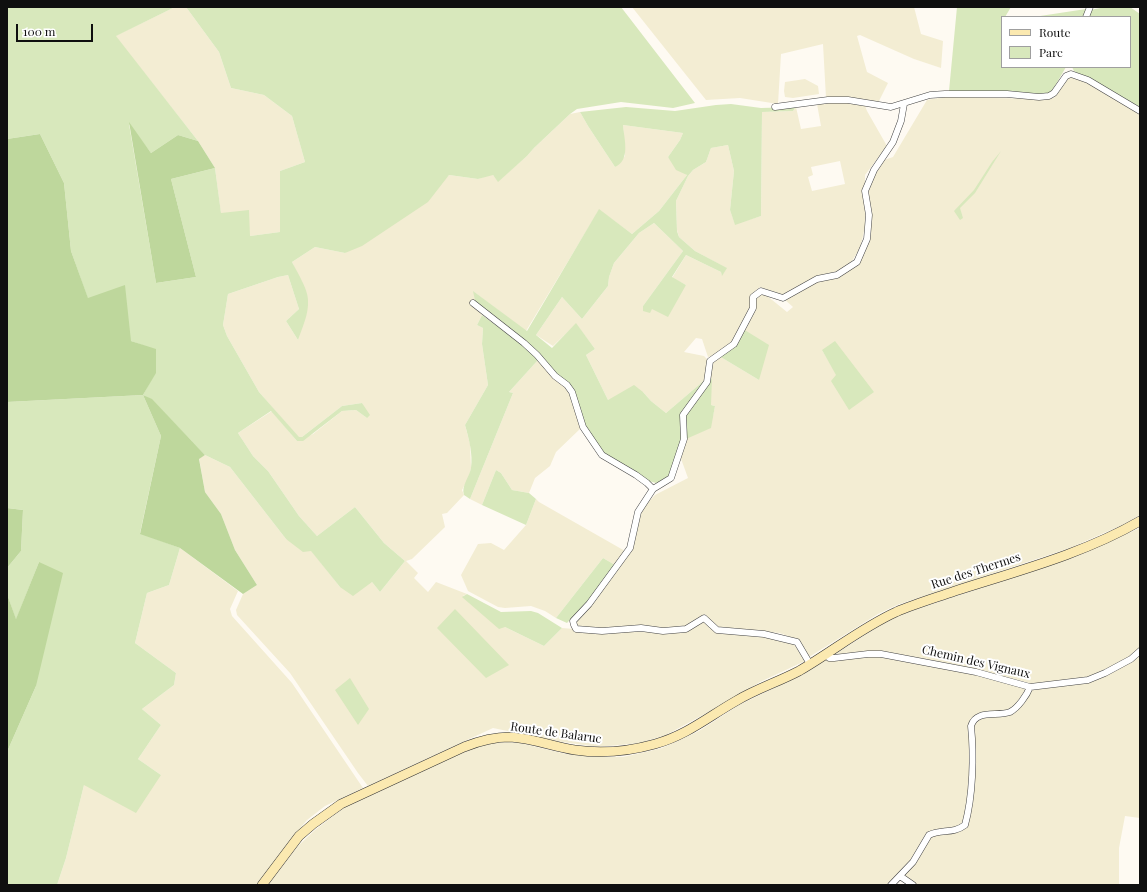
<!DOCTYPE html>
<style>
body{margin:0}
#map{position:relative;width:1147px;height:892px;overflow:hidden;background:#fefaf2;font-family:"Playfair Display",serif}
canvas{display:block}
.frame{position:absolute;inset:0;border:8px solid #0f0f0f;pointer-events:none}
.legend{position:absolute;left:1001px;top:16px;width:130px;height:52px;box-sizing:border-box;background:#fff;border:1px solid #9f9f9f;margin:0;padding:5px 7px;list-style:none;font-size:12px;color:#0f0f0f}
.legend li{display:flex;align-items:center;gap:8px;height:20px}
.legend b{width:20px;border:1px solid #9f9f9f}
.scale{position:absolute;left:16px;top:24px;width:77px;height:18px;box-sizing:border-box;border:2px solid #0f0f0f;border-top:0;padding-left:5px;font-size:12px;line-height:14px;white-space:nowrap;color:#0f0f0f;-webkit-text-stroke:3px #fff;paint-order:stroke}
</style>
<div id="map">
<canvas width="1147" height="892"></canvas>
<div class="frame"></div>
<ul class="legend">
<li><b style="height:5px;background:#fbe9b0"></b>Route</li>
<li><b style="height:11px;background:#d8e8bc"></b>Parc</li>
</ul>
<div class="scale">100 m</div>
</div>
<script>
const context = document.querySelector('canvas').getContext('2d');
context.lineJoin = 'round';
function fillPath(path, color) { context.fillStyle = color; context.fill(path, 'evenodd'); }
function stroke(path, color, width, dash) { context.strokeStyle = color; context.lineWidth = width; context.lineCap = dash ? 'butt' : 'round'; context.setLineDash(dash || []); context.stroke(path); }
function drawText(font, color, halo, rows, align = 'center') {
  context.font = font + ' "Playfair Display",serif'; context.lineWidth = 4; context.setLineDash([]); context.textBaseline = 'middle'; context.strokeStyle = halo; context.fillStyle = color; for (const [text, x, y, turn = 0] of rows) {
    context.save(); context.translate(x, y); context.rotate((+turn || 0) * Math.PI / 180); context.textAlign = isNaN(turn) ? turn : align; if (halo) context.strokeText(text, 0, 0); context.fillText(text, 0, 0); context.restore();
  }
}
const farmland = new Path2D(`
 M175,7H186L219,52L231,88L264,95L292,116L305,162L280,171V232L250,236L221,214L215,168L198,141L115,36Z
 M632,7H914L921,34L943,41L941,68L914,59L860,35L857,36L867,72L888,83L878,103L826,98L823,44L781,54L778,104L740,98L706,100Z
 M1071,77L1087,81L1140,115V515L1122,525L1070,548L897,605L878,614L809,657L798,640L780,633L719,627L711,622L705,614L688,625L679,628H592L579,626L576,623L578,618L607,585L630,553L640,514L643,508L655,495L688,478L680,456L686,439L713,416L715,406L711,405V363L719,356L759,380L743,329L755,296L761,291L787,312L793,307L784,299L817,281L847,272L866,247L867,192L871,180L884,160L893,157L927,100L945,97L1045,99L1054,98L1060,87L1066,80ZM822,350L874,392L837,375Z
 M805,79L818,86L819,94L793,98L785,97L784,91L785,82Z
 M843,102L865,106L867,111L887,146L865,175V209L866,223L860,248L852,261L843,270L817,276L785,295L779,294L778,293L760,287L754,292L751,299L752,309L733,342L718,354L708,357L702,339L696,338L684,352L704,356L707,359V378L666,413L651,401L643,392L608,400L586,355L595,349L576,324L553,346L536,335L562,297L582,319L608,286L609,277L614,263L639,233L654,223L683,251L643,306L652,309L686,285L672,278L686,255L721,272L722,275L726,268L695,251L679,237L677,230L676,201L688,176L693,170L706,162L711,148L728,145L734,171L730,210L735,224L761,216L762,112L793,111L796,107L801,129L821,126L817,104ZM840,161L845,184L812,191L808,177L813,175L811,167Z
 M580,112L588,126L615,167L625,156L623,125L683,133L680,140L668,157L687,175L659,211L632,234L599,210L526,331L474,292L480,311L482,315L477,325L483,328L482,344L488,385L465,425L470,444L471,468L469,477L462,490L464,495L447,513L442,514L445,527L412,559L406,561L418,573L414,578L428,592L436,582L467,594L463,596L505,627L544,646L562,628L610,632H676L703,622L706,623L714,629L764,637L794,644L805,661L760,682L714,709L666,735L640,743L598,747L556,741L493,728L368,786L358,773L290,673L237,615L236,610L243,594L257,585L235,550L221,514L205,492L199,458L205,455L230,467L286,539L311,550L340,587L372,582L380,592L405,561L384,543L355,507L317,536L299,516L268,471L253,456L238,433L272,411L297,441L313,434L342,411L356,410L367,418L362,403L342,406L302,437L299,438L259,392L227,336L223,325L228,294L278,277L288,275L299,309L286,321L298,340L304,288L292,262L315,247L345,253L449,175L478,179L492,174L498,181L527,156L534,148L570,114Z
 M538,360L567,386L581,428L556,452L550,466L535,478L529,493L512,490L501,473L496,470L482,505L470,499L513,393L509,392Z
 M536,499L539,502L625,551L615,565L603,558L556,618L545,611L531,606L505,608L498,607L468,591L461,575L478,544L491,543L504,550L526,525Z
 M1140,528V648L1129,657L1105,671L1088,678L1032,685L1029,683L977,670L906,656H839L834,655L887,621L899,615L1075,557Z
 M180,548L238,591L230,609L232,616L292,683L363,788L325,806L307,820L286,845L258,885H57L66,858L84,785L161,775L138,759L161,725L142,709L174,685L176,673L135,643L147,593L169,585Z
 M1140,653V818L1125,816L1119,848V885H915L904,876V874L930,836L966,825L972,726L979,718L1005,715L1032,690L1074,684Z
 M868,656H881L966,672L1026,686L1027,689L1011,710L973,718L968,794L963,824L959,827L933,831L918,852L889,885H268L298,846L315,830L345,807L467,750L492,743L507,742L520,743L566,754L587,756L623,757L641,753L662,748L680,740L699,731L739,705L807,672L826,660Z`);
const green = new Path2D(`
 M7,7H175L116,36L198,141L178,135L151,153L129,124L156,283L196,277L171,179L215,168L221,213L249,210L250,236L280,232V171L305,162L292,116L264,95L231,88L219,52L186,7H621L695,103L673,108L621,102L577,109L570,114L534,148L527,156L498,182L493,175L478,179L449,175L428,202L362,246L345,253L315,247L292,262C297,272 308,289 308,300C309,314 302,328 298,340L286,321L299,309L288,275L278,277L228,294L223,325L227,336L259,392L299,437H302L342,406L362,403L370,415L367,418L356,410L342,411L303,441H297L271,411L238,433L253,456L268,471L299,516L317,536L355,507L384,543L405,561L380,592L372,582L353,596L340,587L311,551L303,552L286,539L230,467L205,455L152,400L143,395L161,436L140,533L180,548L169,585L147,593L135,643L176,673L174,685L142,709L161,725L138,759L161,775L136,813L84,785L66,858L57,885H7V752L36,686L39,562L16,620L7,594V568L21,551L23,510L7,508V402L143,395L155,373L156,350L131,341L88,299L71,251L64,183L40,134L7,139Z
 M957,7H1011L1005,17H1002V67H1066L1052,91L1047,95H1036L1009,91H949Z
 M1106,7H1130L1140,14V107L1074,71L1072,67H1130V17H1087L1090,10Z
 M1086,9L1083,17H1034L1040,16Z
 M731,104L761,108L796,107L793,111L762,112L761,216L735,225L730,210L734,171L728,145L711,148L706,162L693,170L688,176L676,201L677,231L679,237L695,251L727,268L722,276L721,272L686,255L672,277L686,285L668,317L652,309L650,313L643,311V306L683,251L654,223L639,233L614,263L609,277L608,286L582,319L562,297L536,335L552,348L576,323L595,349L586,355L608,400L634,385L643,392L651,401L666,413L707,378L682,413L683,439L672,473L663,481L656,483L649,481L603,454L585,427L577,399L556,374L476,305L473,291L527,331L599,209L632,234L659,211L687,175L676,170L668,157L680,140L683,133L623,125C624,139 631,160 615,167L588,126L580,112L626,107L675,111L716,105Z
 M1001,151L975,193L960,208L963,218L960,220L954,211L974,190L992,162Z
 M482,315L523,345L538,360L509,392L513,393L470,499L464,495C461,486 469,478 471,468C473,454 469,439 465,425L488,385L482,344L483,328L477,325Z
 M743,329L769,345L759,380L719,356Z
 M835,341L874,392L849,410L831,381L836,375L822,350Z
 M712,378L711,405L715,406L711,428L686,439L685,415L699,398Z
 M496,470L501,473L512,490L529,493L536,499L526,525L482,505Z
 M603,558L615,565L594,594L567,623L556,618Z
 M467,594L501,612L531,611L538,613L562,628L544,646L505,627L499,629L462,597Z
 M455,609L509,665L486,678L437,628Z
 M350,678L369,709L358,725L335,690Z`);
const forest = new Path2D(`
 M129,122L151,153L178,135L198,141L215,168L171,179L196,277L156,283Z
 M40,134L64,183L71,251L88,298L125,285L131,341L156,349V373L143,395L152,399L205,455L199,459L205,492L221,514L235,550L257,585L243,594L180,548L140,534L161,436L143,395L7,402V139Z
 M7,508L23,510L21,551L7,568Z
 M39,562L63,573L36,686L7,752V594L16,619Z`);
const street = new Path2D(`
 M1086,17L1090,7
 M775,107L828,100H848L891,107L930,95L945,94H1007L1039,97L1049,96L1054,93L1066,76L1071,74L1088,80L1140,111
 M473,303L524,343L537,355L555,376L567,385L572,392L583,427L602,455L636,475L647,483L653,489
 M825,654L829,658H834L868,654H881L976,672L1030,687L1088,680L1105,673L1131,659L1140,651
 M810,664L797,642L764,634L717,630L704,618L686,629L663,631L641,628L602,631L576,629L574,625L573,621L589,604L630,548L638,512L653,489L671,478L684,439L683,415L707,382L710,361L734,344L753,308V297L761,291L783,298L817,279L837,275L857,262L867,239L869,215L865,191L874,170L893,142L901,121L904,104
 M900,876L913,885
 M891,885L913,862L929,835C942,829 953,834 965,825C973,796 974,755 971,726C976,709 997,717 1010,712C1018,708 1027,695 1030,687`);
const secondary = new Path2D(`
 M262,885L299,836L313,824L341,804L464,747C479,741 494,737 510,737C532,738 554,747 575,750C602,754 630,751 655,744C687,735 708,717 736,701C756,689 778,682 799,671C832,652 861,628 896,612C915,604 935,598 955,591C1017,571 1083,554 1140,521`);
const streetNames = [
 ["Rue des Thermes",976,571,-18],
 ["Chemin des Vignaux",976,662,13],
 ["Route de Balaruc",556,733,8]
];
fillPath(farmland, '#f3edd3');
fillPath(green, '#d8e8bc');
fillPath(forest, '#bed79c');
stroke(street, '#424242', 7);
stroke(secondary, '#313131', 10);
stroke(street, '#fff', 6);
stroke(secondary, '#fbe9b0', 9);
drawText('12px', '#0f0f0f', '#fff', streetNames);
</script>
